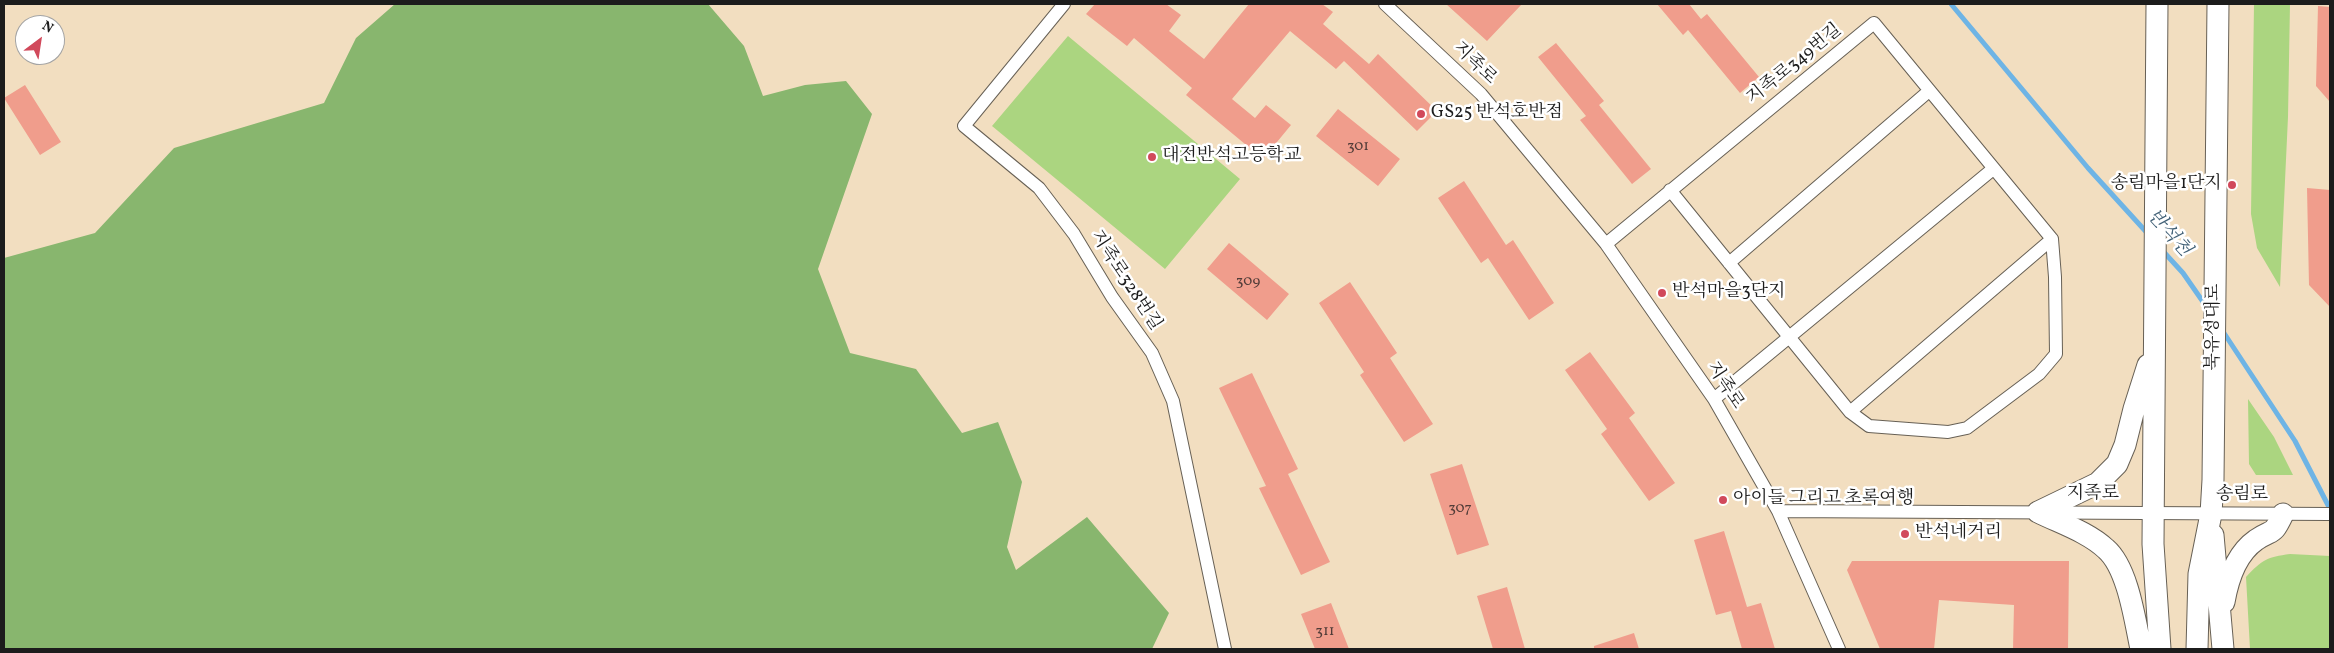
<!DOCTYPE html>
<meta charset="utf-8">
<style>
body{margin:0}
#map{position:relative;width:2334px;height:653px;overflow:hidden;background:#f2dec0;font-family:Vollkorn,serif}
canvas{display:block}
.frame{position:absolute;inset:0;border:5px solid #1c1c1c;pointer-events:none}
.north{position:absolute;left:15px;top:15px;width:50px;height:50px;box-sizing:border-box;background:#fff;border:1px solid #a4a4a4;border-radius:50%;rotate:31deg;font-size:14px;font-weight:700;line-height:20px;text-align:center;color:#1c1c1c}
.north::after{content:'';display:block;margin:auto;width:18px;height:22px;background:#d1495b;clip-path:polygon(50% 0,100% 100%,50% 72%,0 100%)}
</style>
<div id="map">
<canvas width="2334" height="653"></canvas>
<div class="frame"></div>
<div class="north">N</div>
</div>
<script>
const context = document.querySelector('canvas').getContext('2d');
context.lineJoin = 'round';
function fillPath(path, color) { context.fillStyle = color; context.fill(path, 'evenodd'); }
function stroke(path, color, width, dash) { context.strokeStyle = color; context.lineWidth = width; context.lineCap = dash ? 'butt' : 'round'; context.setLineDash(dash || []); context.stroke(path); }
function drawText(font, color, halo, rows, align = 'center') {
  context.font = font + ' Vollkorn,"Noto Serif KR",serif'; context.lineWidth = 5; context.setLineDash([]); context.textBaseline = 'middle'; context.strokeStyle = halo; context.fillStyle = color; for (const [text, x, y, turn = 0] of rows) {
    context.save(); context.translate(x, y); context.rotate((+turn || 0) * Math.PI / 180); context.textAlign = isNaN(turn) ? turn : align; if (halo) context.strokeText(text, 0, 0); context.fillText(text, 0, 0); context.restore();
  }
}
const green = new Path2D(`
 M2254,4H2290L2288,117L2280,287L2257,248L2251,214Z
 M1068,36L1240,179L1165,269L992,126Z
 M2248,399L2274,437L2293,475H2256L2249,464Z
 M2290,554L2330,556V649H2250L2246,577C2262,560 2267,557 2290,554Z`);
const forest = new Path2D(`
 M395,4H708L744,46L763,96L805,85L846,81L872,114L818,269L850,353L916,369L962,433L998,422L1022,482L1007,547L1016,570L1087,517L1169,613L1152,649H4V258L95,233L174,148L324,103L356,38Z`);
const stream = new Path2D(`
 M1951,4L2088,168L2149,235
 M2161,249L2183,273L2208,309
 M2222,330L2295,441L2330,509`);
const building = new Path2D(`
 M1095,4H1166L1181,15L1169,31L1204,59L1249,4H1322L1333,12L1323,24L1369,64L1378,54L1437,111L1417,131L1344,61L1336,69L1290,31L1232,99L1255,118L1266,105L1291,125L1263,159L1186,95L1192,88L1134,38L1127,46L1086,14Z
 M1446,4H1522L1487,41Z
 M1657,4H1689L1701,19L1707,14L1759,77L1740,93L1688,30L1683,35Z
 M2318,6L2330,7V102L2316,86Z
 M1556,43L1604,101L1599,105L1651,169L1632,184L1580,120L1586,116L1538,57Z
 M25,85L61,142L40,155L4,98Z
 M1338,109L1400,159L1378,186L1316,136Z
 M1464,181L1506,245L1513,240L1554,303L1529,320L1488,258L1481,263L1438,198Z
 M2307,188L2330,190V307L2309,285Z
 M1229,243L1289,294L1267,320L1207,269Z
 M1350,282L1397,353L1390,358L1433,424L1404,442L1360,375L1364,372L1319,303Z
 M1590,352L1635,413L1629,418L1675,483L1649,501L1601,434L1607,429L1565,370Z
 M1252,373L1298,469L1288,474L1330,562L1301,575L1259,488L1266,486L1219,388Z
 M1462,464L1489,545L1457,555L1430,474Z
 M1724,531L1747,607L1761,603L1775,649H1742L1731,611L1716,615L1694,540Z
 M1852,561H2069L2068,649H2013L2014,605L1939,600L1934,649H1880L1847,570Z
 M1507,587L1525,649H1493L1477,596Z
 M1331,603L1349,649H1315L1301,614Z
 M1634,633L1639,649H1594V646Z`);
const street = new Path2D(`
 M1064,4L964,126L1039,188L1074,234L1112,297L1152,353L1173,401L1225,649
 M1385,4L1481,94L1606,244L1714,399L1778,511L1839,649
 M1606,244L1874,23L2052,239L2055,277L2056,354L2039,374L1967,428L1948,432L1869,426L1850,412L1670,190
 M1729,263L1929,91
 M1714,399L1993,169
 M1850,412L2052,239
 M1778,511L2330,514`);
const primary = new Path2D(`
 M2157,4L2153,544L2160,649
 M2038,512L2098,483L2117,464L2125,445L2134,409L2148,365
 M2038,512C2060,523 2088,532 2106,549C2128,568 2135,621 2141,649
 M2213,535L2223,649
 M2224,602C2228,579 2236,554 2256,540C2274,528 2272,537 2283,514
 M2197,649L2199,574L2211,514L2213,480L2218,4`);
const markers = [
 [1421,114,5,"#d1495b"],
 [1152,157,5,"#d1495b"],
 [2232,185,5,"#d1495b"],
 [1662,293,5,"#d1495b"],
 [1723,500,5,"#d1495b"],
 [1905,534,5,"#d1495b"]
];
const numberNames = [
 ["301",1358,147],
 ["309",1248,282],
 ["307",1460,509],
 ["311",1325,632]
];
const streetNames = [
 ["지족로",1474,64,44],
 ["지족로349번길",1795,65,-39],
 ["지족로328번길",1125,281,57],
 ["북유성대로",2215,327,-90],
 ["지족로",1724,386,57],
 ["지족로",2093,495],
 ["송림로",2242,496]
];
const poiNames = [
 ["GS25 반석호반점",1431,114],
 ["대전반석고등학교",1162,157],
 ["송림마을1단지",2222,185,"right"],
 ["반석마을3단지",1672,293],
 ["아이들 그리고 초록여행",1733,500],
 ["반석네거리",1915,534]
];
const waterNames = [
 ["반석천",2168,234,48]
];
fillPath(green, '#abd580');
fillPath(forest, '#88b66e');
stroke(stream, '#6eb4e5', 5);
fillPath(building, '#f09d8c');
stroke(street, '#676055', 14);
stroke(primary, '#676055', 23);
stroke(street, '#fff', 12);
stroke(primary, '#fff', 21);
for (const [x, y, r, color] of markers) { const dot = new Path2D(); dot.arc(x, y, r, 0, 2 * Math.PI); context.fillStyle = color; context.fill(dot); stroke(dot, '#fff', 2); }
drawText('15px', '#513c38', null, numberNames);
drawText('18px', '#1c1c1c', '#fff', streetNames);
drawText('18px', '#1c1c1c', '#fff', poiNames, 'left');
drawText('italic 19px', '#416076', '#fff', waterNames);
</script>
